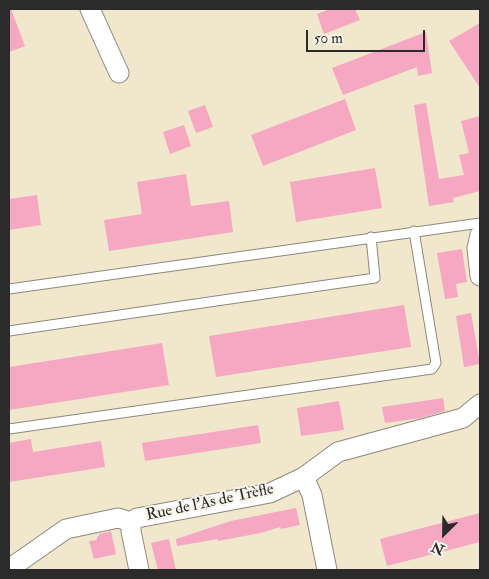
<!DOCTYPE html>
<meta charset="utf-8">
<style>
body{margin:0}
#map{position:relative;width:489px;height:579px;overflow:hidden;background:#f0e7cd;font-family:"IM FELL Double Pica",serif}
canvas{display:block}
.frame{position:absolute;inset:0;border:10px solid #2b2b2b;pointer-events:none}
.north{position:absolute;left:419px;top:509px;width:50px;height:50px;-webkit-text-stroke:4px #f7f3e8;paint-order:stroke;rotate:203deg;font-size:14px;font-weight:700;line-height:20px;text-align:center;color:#2b2b2b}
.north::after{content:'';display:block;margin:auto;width:18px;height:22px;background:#2b2b2b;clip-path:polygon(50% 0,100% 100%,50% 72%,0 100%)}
.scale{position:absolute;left:306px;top:30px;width:119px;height:22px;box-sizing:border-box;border:2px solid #2b2b2b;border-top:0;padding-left:6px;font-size:15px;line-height:18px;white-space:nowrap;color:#2b2b2b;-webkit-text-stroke:4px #f7f3e8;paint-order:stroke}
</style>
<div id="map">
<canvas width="489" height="579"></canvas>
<div class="frame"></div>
<div class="north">N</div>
<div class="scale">50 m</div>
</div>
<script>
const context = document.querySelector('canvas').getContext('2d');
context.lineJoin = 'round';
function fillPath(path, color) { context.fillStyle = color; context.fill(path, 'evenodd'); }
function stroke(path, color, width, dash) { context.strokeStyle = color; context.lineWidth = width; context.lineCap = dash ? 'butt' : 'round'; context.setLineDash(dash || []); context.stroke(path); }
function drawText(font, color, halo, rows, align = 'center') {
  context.font = font + ' "IM FELL Double Pica",serif'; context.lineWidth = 4; context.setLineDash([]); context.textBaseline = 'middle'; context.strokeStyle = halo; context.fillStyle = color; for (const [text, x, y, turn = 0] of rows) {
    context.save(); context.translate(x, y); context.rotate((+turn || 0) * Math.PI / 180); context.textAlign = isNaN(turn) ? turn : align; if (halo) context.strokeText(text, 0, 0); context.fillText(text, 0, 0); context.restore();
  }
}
const building = new Path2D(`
 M9,9H11L25,46L9,52Z
 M330,9H355L360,20L324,34L317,14Z
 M480,23V88L449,41Z
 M426,32L432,73L418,76L417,67L343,95L332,68Z
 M345,99L356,130L263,166L251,135Z
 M426,103L439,179L464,175L459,155L469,153L461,121L480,116V191L453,198L454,202L429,206L414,105Z
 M205,105L213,127L196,133L188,111Z
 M184,125L191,146L170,154L163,132Z
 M375,168L382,208L296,222L290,182Z
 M186,174L191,206L229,201L233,232L109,251L104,220L142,214L137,182Z
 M37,195L41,225L9,230V199Z
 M462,249L467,282L456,284L458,297L445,299L437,253Z
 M404,305L411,347L216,377L209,336Z
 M471,313L480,364L464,367L456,316Z
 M162,343L169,385L9,410V367Z
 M443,398L445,411L421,418L385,423L382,407Z
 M339,401L344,430L301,436L297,408Z
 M258,425L261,443L145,461L142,443Z
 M31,439L33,452L101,441L105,467L9,482V443Z
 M296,508L300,525L281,529L280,527L261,533L218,541V539L177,546L176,539L231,521Z
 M480,513V542L387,566L380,539Z
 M111,531L116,554L94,559L89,541L97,540V537L99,536V534Z
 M169,539L176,570H158L151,543Z`);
const service = new Path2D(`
 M9,289L480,223
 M9,331L375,278L371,237
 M9,429L432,369L436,363L414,231`);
const minor = new Path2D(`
 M90,9L119,73
 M480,235L477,248L480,276
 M304,477L312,495L327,570
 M131,522L137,518L270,493L304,477L338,452L463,418L480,404
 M131,522V531L139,570
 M9,569L66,529L118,518L131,522`);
const streetNames = [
 ["Rue de l'As de Trèfle",210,503,-12]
];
fillPath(building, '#f6a8c2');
stroke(service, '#8e897c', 11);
stroke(minor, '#8e897c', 21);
stroke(service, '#fff', 9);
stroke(minor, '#fff', 19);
drawText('16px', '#2b2b2b', '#f7f3e8', streetNames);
</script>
